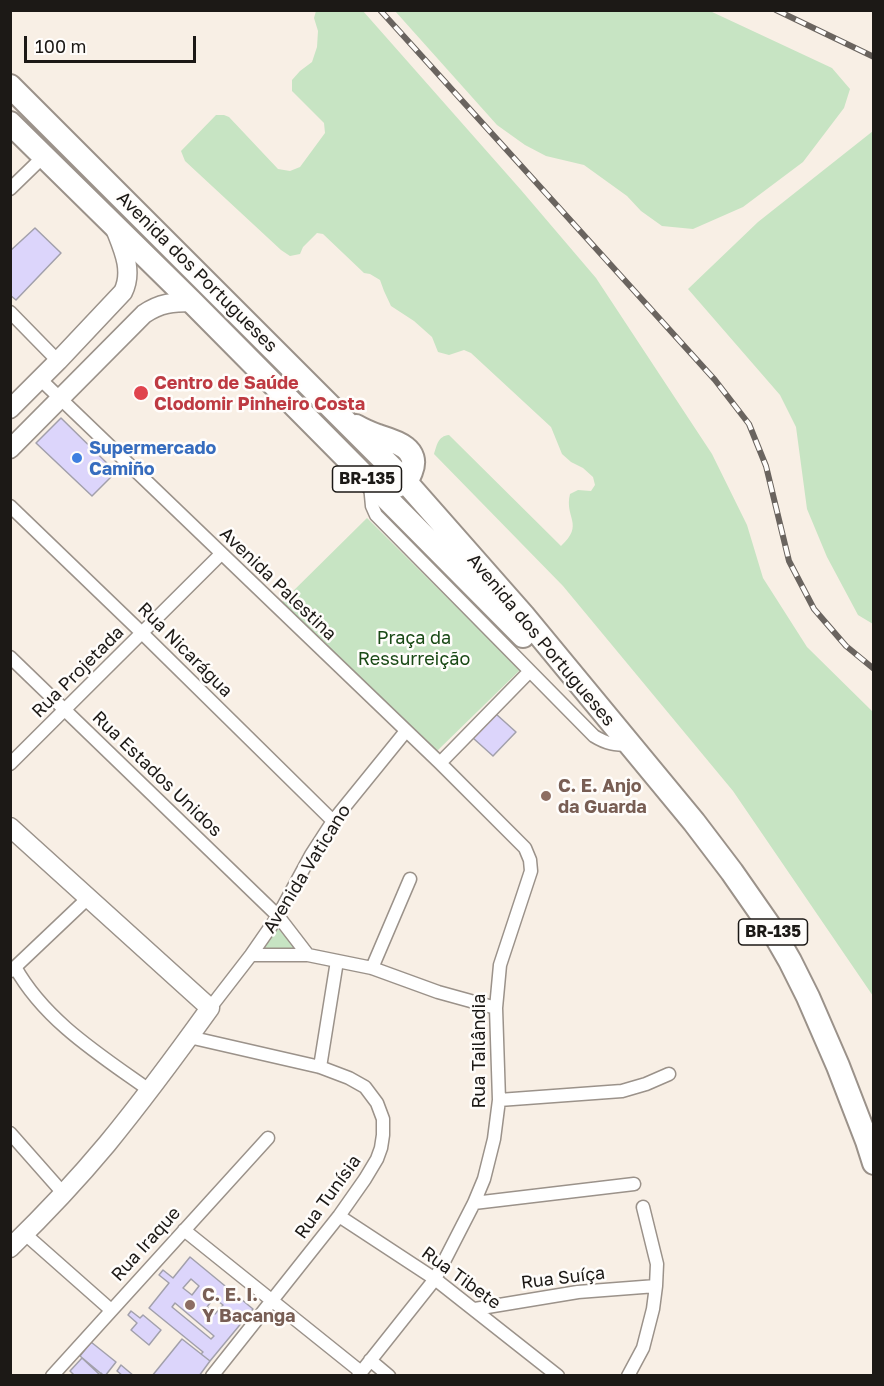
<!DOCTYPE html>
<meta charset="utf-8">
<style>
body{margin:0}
#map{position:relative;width:884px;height:1386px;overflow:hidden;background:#f8efe5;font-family:"Golos Text",sans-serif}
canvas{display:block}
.frame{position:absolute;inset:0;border:12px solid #1c1916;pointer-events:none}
.scale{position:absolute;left:24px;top:36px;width:172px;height:27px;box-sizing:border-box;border:3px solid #1c1916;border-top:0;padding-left:8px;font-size:18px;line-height:21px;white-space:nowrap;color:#1c1916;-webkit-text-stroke:4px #fffdfb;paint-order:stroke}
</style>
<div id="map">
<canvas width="884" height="1386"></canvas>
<div class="frame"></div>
<div class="scale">100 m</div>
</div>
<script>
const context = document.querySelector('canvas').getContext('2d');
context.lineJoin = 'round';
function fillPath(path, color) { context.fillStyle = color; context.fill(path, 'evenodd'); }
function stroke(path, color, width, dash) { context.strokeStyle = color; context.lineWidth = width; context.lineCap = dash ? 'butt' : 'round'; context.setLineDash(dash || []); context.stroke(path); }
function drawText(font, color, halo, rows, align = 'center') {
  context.font = font + ' "Golos Text",sans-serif'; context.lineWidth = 5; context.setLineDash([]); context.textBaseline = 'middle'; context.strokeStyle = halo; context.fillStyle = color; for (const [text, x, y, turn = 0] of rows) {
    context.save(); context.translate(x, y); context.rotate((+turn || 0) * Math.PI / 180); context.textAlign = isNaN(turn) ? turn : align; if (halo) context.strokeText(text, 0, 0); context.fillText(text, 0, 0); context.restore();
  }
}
const green = new Path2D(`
 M316,11H363L521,190L596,278L712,454L747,525L763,578L807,647L873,712V996L733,791L563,586L434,454C437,445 438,436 449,435L561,546C585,524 564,518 570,494L578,490L591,491L595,485L593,477L583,468L571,462L562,454L551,427L471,353L464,350L449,355L438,352L432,337L414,321L391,306L384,291L380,280L370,274L364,273L323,234L317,233L303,247L300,254L290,256L281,250L185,161L181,151L216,115H224L229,117L278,169L290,171L300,167L325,133L324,123L292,91V80L300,71L312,62L317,47L318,31L314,18Z
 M395,11H710L832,68L850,89L844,108L803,162L743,207L693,229L662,226L641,211L627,196L584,165L546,156L525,145L497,125Z
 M873,131V624L858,615L827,557L807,509L796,427L780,395L688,289L758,222Z
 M367,518L520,670L436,752L282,602Z
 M275,925L296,948L258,949Z`);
const building = new Path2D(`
 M35,228L61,253L16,300L10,295V251Z
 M61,418L116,472L92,496L36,443Z
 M496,714L516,732L493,756L473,738Z
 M190,1257L253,1309L210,1361L201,1354L203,1352L149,1308L169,1283L159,1275L163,1270L173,1278ZM191,1279L199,1286L192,1295L183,1288ZM214,1298L223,1305L215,1314L207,1307ZM175,1303L214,1336L211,1339L172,1307Z
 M131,1311L140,1318L143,1315L161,1330L149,1345L131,1330L137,1323L128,1315Z
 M182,1339L210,1361L199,1376H152Z
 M91,1342L116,1362L105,1376H104L80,1356Z
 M82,1358L100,1375L101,1373L104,1376H75L70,1371Z
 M121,1365L134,1376H123L117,1371Z`);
const street = new Path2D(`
 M10,189L44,156
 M10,312L58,361
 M40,379L440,763L525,848L530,860L531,871L500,965L496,1008L499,1100L494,1139L484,1179L474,1203L435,1279L358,1376
 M370,485L372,506L376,515L594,736C607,744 615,745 630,745
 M10,506L142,633L333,821
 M10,657L278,916L308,955
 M440,763L529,672
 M10,764L221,554
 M251,955H308L372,968L438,992L496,1008
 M15,967C45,1021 100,1055 149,1090
 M372,968L410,879
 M11,971L88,898
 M210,1008L251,955L278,916L311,855L333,821L406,731
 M189,1037L320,1067L349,1078L365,1087L377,1103L383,1119V1135L381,1148L377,1159L365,1179L339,1216L212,1376
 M320,1067L337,961
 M499,1100L622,1091L646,1084L669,1074
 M10,1133L63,1193
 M474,1203L634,1184
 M339,1216L435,1279L558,1376
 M184,1230L361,1372
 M25,1234L111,1310
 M475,1309L578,1292L656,1286
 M370,1360L389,1376
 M52,1376L268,1138
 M628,1376L643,1348L653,1309L656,1286L657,1264L643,1207`);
const secondary = new Path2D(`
 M10,409L58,361L123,292C134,270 122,247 114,226
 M10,449L144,314C160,303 173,302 192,302
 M10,827L210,1008C177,1054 143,1100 107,1144C77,1180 44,1215 10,1248`);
const highway = new Path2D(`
 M10,86L405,481L523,615L694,822L732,872L771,928L790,961L808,997L838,1066L867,1141L874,1163
 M10,123L192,302L523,636
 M356,426C363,430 370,433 378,436C394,441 421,448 411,472C408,480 402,485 394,487`);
const rail = new Path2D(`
 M380,10L715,380L749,424L766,466L789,561L814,609L846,646L874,669
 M776,10L874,57`);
const markers = [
 [141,393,8,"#e0444e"],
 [77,458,6,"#3f7fe0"],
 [546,796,6,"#8d6e63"],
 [190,1305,6,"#8d6e63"]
];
const shields = [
 [367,479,69],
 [773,932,69]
];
const shieldNames = [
 ["BR-135",367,479],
 ["BR-135",773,932]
];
const streetNames = [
 ["Avenida dos Portugueses",197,272,45],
 ["Avenida Palestina",278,584,44],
 ["Avenida dos Portugueses",541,640,50],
 ["Rua Nicarágua",185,650,45],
 ["Rua Projetada",78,672,-45],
 ["Rua Estados Unidos",157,774,44],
 ["Avenida Vaticano",307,869,-58],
 ["Rua Tailândia",479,1051,-90],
 ["Rua Tunísia",328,1197,-54],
 ["Rua Iraque",146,1244,-48],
 ["Rua Tibete",461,1278,36],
 ["Rua Suíça",563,1278,-7]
];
const healthNames = [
 ["Centro de Saúde",154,383],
 ["Clodomir Pinheiro Costa",154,404]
];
const shopNames = [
 ["Supermercado",89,448],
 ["Camiño",89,469]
];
const parkNames = [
 ["Praça da",414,638],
 ["Ressurreição",414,659]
];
const educationNames = [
 ["C. E. Anjo",558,786],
 ["da Guarda",558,807],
 ["C. E. I.",202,1295],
 ["Y Bacanga",202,1316]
];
fillPath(green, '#c7e4c3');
fillPath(building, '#dcd5fb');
stroke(building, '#a2a0ab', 1.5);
stroke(street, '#9b928a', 15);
stroke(secondary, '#9b928a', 21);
stroke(highway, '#9b928a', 26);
stroke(street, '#fff', 12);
stroke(secondary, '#fff', 18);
stroke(highway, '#fff', 22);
stroke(rail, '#6a645f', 6);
stroke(rail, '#fffdfb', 4, [11]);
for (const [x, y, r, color] of markers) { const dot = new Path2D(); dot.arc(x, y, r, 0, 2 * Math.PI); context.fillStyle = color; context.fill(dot); stroke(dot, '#fffdfb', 2); }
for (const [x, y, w] of shields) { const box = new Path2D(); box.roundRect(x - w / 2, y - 13, w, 26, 4.5); context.fillStyle = '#fffdfb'; context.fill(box); stroke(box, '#1c1916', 1.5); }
drawText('bold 16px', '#1c1916', null, shieldNames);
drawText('18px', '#1c1916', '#fffdfb', streetNames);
drawText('bold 18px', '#be3a42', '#fffdfb', healthNames, 'left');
drawText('bold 18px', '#366cbe', '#fffdfb', shopNames, 'left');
drawText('18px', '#194915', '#fffdfb', parkNames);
drawText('bold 18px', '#785e54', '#fffdfb', educationNames, 'left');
</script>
